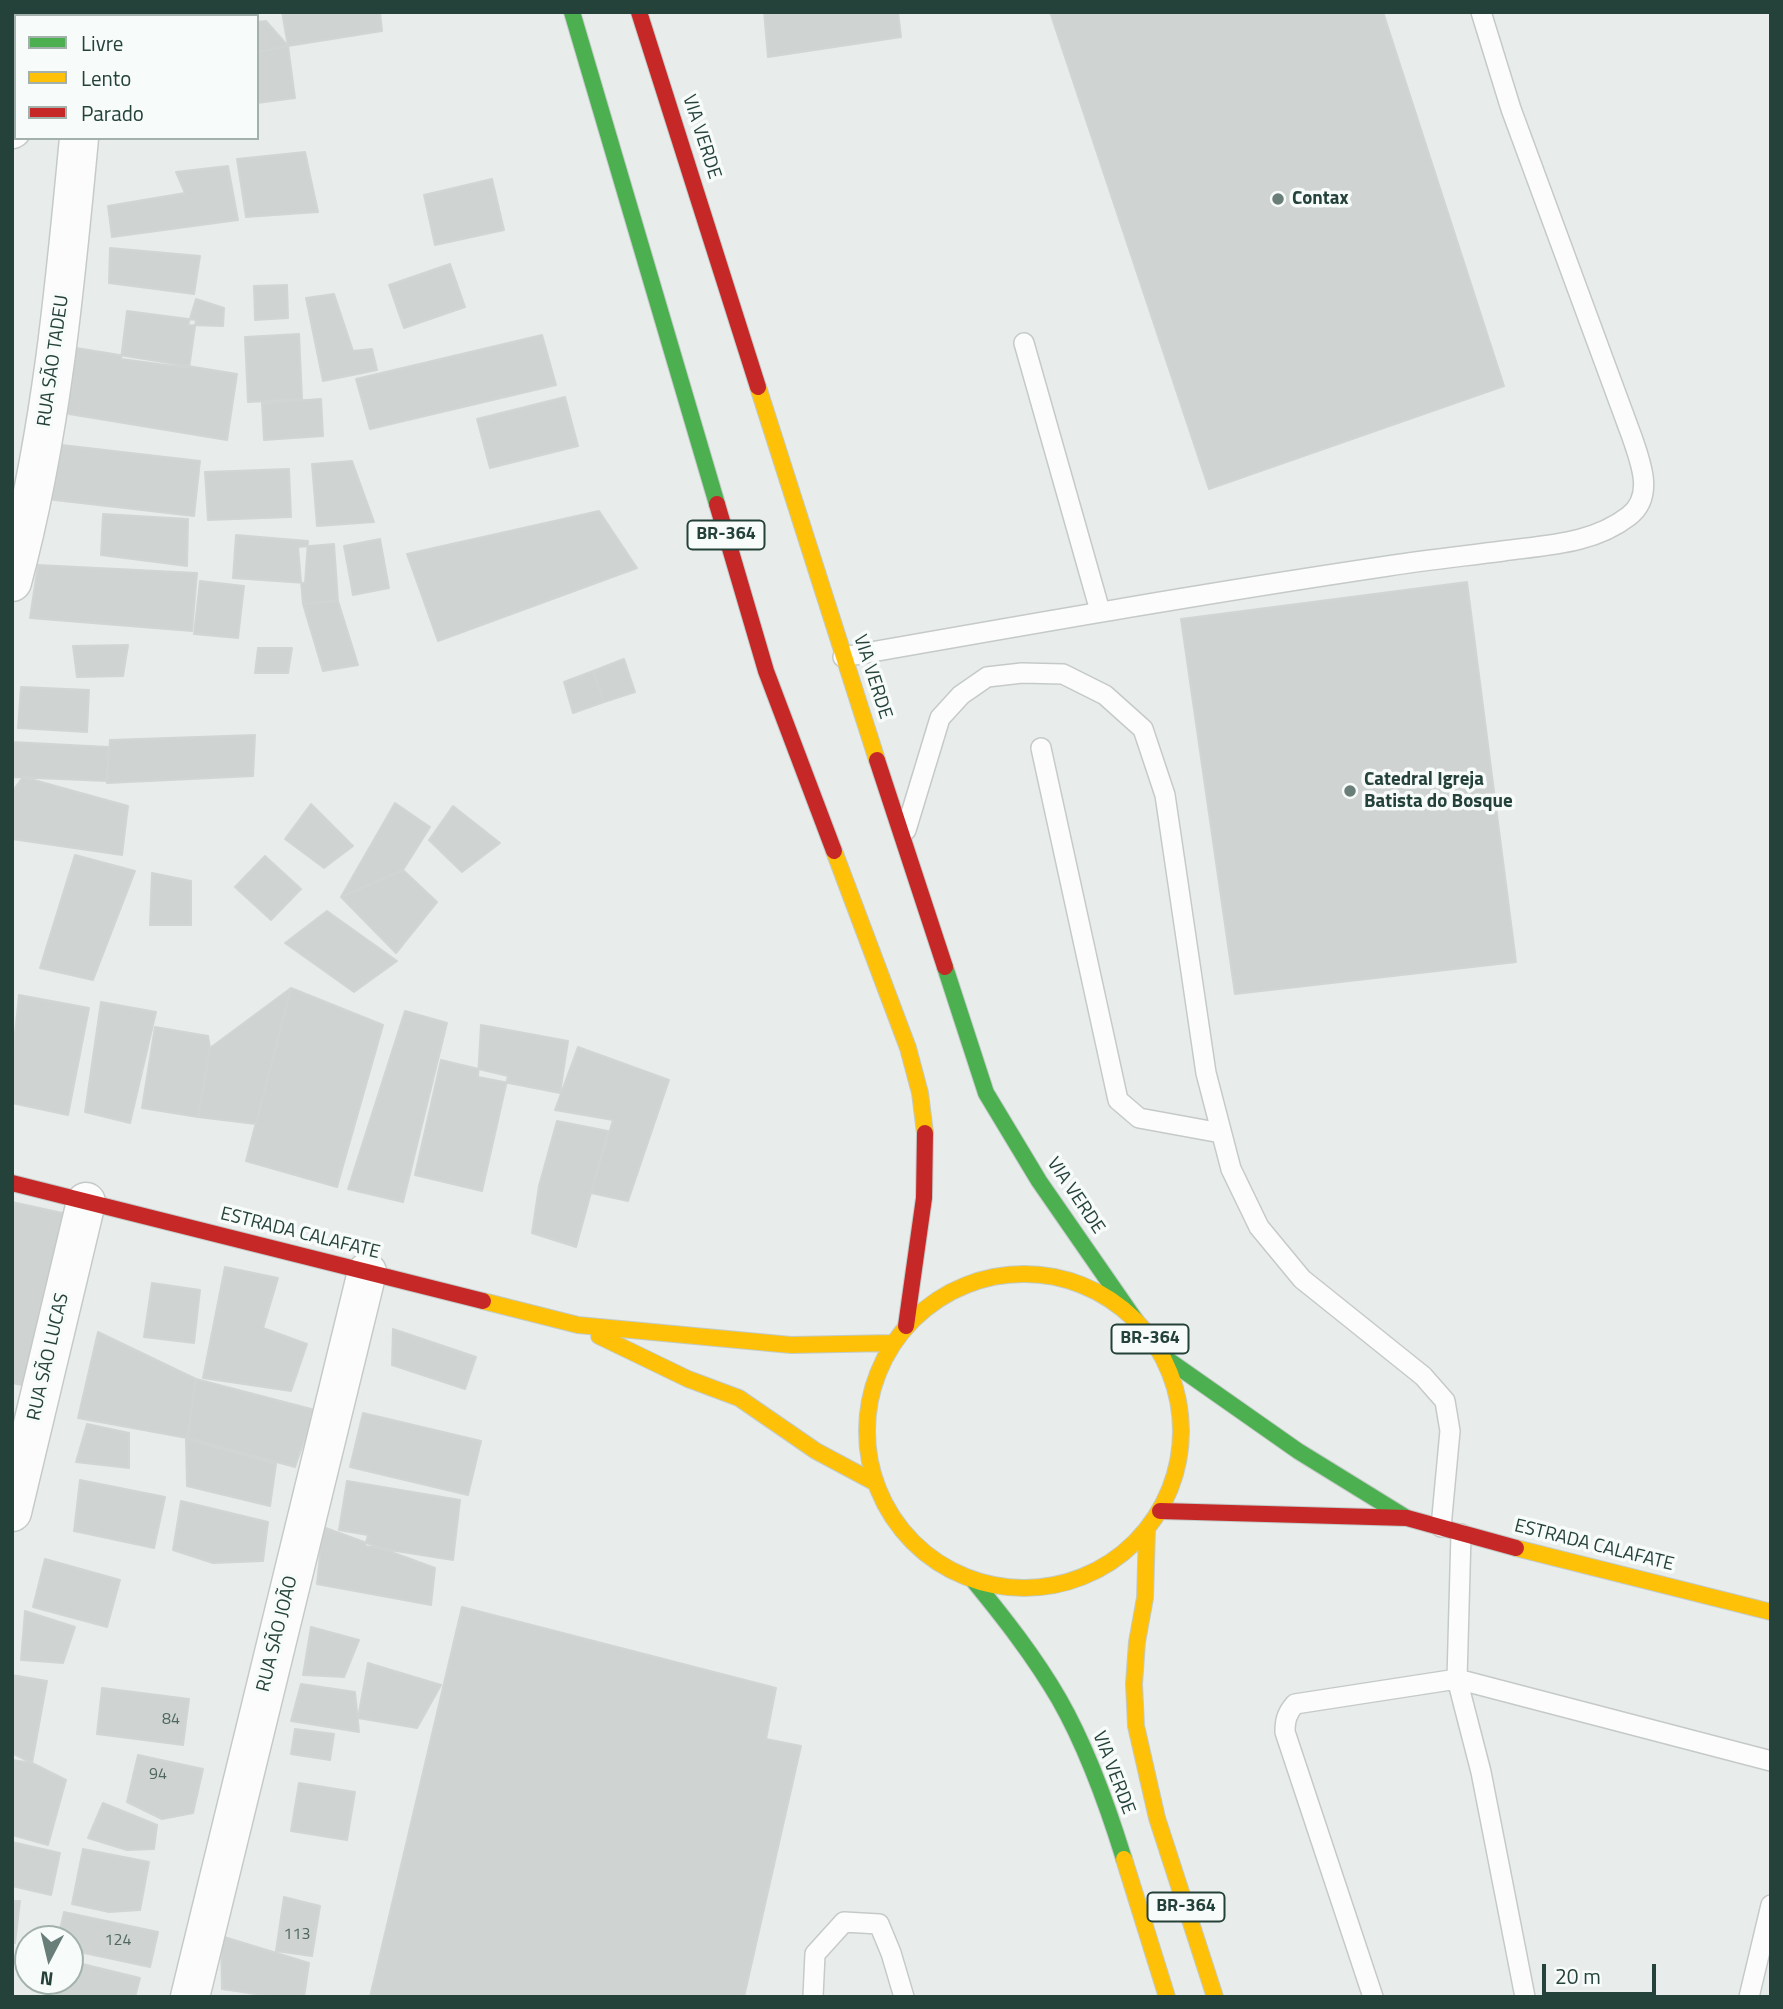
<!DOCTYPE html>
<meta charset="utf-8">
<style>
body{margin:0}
#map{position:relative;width:1783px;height:2009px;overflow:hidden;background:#e8edeb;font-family:"Titillium Web",sans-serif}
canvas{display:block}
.frame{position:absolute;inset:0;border:14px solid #24423a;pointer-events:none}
.legend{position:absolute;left:14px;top:14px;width:245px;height:126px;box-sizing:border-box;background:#f7fbf9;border:2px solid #a3b1ad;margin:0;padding:9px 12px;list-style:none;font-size:21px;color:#24423a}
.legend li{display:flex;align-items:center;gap:14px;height:35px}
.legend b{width:35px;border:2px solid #a3b1ad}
.north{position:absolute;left:14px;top:1925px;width:70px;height:70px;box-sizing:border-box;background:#f7fbf9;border:2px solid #a3b1ad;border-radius:50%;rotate:187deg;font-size:19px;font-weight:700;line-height:28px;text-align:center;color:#24423a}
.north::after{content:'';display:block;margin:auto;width:24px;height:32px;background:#697e78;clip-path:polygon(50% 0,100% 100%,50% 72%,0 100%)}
.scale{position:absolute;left:1542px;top:1964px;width:114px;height:32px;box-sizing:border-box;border:4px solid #24423a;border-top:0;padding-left:9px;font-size:21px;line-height:24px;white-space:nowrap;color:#24423a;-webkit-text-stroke:5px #f7fbf9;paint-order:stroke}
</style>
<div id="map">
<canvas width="1783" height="2009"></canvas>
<div class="frame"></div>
<ul class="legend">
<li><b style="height:9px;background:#4caf50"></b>Livre</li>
<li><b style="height:9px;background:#ffc107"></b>Lento</li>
<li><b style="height:9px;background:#c62828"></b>Parado</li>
</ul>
<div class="north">N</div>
<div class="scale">20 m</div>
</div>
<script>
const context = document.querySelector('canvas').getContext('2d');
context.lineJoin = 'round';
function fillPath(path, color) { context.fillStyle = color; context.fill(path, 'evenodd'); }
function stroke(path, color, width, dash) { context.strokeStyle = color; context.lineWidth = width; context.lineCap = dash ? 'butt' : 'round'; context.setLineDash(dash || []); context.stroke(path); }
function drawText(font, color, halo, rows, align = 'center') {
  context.font = font + ' "Titillium Web",sans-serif'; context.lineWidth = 7; context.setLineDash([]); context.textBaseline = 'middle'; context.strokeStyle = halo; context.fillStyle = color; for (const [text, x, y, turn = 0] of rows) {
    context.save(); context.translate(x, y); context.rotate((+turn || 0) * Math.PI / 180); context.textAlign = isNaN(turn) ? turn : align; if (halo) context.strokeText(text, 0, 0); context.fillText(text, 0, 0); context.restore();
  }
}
const building = new Path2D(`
 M117,12H220L221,16H118Z
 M282,12H380L382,31L288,46Z
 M764,12H898L901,37L768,57Z
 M1050,12H1383L1504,386L1209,489Z
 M266,21L288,46L257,52V22Z
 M288,46L295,98L257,103V52Z
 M305,152L318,212L246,217L237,159Z
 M228,166L238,220L112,237L108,206L185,193L176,172Z
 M492,179L504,230L435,245L424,195Z
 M110,248L200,256L194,294L109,283Z
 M450,264L465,307L404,328L389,285Z
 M287,285L288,318L255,320L254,286Z
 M334,294L353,351L372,349L377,370L323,381L306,298Z
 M196,299L224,308L223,326L188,325Z
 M127,311L196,320L189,368L121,359Z
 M299,334L302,399L248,402L245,337Z
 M542,335L556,385L370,429L356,379Z
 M70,347L237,374L227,440L63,413Z
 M565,397L578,446L490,468L477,419Z
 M321,399L323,436L264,440L262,403Z
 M53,444L200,461L194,516L46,499Z
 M352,461L374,522L317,526L312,464Z
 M289,469L291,517L208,520L205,472Z
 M599,511L637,568L438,641L407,554Z
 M103,514L188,519L187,566L101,555Z
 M236,535L308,541L305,583L233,578Z
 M380,539L389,588L353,595L344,546Z
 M334,544L338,601L303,604L298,547Z
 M38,565L197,573L192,631L30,618Z
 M200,581L244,586L238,638L194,634Z
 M1467,582L1516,962L1235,994L1181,619Z
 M338,601L358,665L323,671L303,604Z
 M128,645L123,676L77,677L73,646Z
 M258,648H292L288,673H255Z
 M624,659L635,692L604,702L593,671Z
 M593,671L604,702L573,713L564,682Z
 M21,687L89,690L87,732L18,728Z
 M255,735L253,776L107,783L110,740Z
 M12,742L108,747L107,781L12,777Z
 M23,777L128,806L122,855L12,839V792Z
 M395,803L430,827L403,870L341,897Z
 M311,804L353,846L324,868L285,839Z
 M453,806L500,843L462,872L429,840Z
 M75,855L135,871L93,980L40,968Z
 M265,856L301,889L271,920L235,887Z
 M403,870L437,902L396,953L341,897Z
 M152,873L191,881V925H150Z
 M327,911L397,961L354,992L285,943Z
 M291,988L383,1025L337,1187L246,1161Z
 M291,988L256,1124L198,1117L210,1048Z
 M19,995L89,1008L68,1115L12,1103V1062Z
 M101,1002L156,1012L130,1123L85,1112Z
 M405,1011L447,1023L403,1202L348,1189Z
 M481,1025L568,1041L560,1093L478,1077Z
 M155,1027L208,1036L210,1048L198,1117L142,1108Z
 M578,1047L669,1080L628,1201L591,1193L613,1120L555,1110Z
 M441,1060L508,1076L482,1191L415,1175Z
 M557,1121L608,1131L576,1247L532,1233L539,1186Z
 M12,1202L76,1216L37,1388L12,1383Z
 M225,1267L278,1278L263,1328L307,1344L291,1391L203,1378Z
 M152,1283L200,1290L194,1343L144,1337Z
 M393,1329L476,1357L465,1389L392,1365Z
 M98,1332L196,1379L187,1438L78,1418Z
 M196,1379L315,1410L295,1467L187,1438Z
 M363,1413L481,1441L468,1495L350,1467Z
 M87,1424L129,1433V1468L76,1462Z
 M186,1439L276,1464L270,1506L187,1486Z
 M80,1480L165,1497L154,1548L74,1531Z
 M347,1481L460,1500L453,1560L365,1546L368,1535L339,1530Z
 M181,1501L268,1522L263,1561L213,1563L173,1550Z
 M323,1527L435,1568L431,1605L317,1584Z
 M45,1559L120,1580L107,1627L33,1607Z
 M462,1607L776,1688L766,1739L801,1746L744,1997H370Z
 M25,1611L75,1627L63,1663L21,1660Z
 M311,1627L359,1640L344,1677L303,1675Z
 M368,1663L441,1685L417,1728L358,1718Z
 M12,1675L47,1681L32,1763L12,1753Z
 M301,1684L355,1692L359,1732L291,1721Z
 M102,1688L189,1699L183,1745L97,1734Z
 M295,1729L334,1734L330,1760L291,1754Z
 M138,1755L203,1769L193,1813L162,1819L127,1802Z
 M12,1760L32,1763L66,1780L48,1845L12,1835Z
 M299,1783L355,1792L347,1840L291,1831Z
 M103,1803L157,1825L154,1849L127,1850L88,1838Z
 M12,1842L60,1853L51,1895L12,1886Z
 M83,1849L149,1862L140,1910L109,1912L72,1904Z
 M284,1897L320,1906L312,1956L276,1951Z
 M12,1901H20L15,1943H12Z
 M64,1912L158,1932L150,1967L70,1950V1939H58Z
 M221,1936L309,1963L304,1997H276L222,1989Z
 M70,1961L140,1978L135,1997H56L60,1981H70Z`);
const lane = new Path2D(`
 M1024,343L1100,611
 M843,657C1025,625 1206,593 1388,566C1426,560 1465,556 1503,551C1547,545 1593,544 1629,516C1655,496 1640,461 1632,437L1511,109L1481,12
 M1041,748L1118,1100L1139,1118L1221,1133
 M906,830L940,718L961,695L987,677L1022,673L1063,674L1105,695L1143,729L1165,795L1206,1073L1231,1169L1259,1227L1302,1279L1423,1376L1445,1401L1450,1431L1441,1527
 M1461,1534L1457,1679L1771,1761
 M813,1997L815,1954L844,1922L879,1924L891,1953L904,1997
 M1373,1997L1285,1732C1285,1720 1287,1713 1295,1704L1457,1679L1481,1772L1525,1997
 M1749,1997L1771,1905`);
const street = new Path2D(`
 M28,16V12
 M12,129L16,103
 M12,582C51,437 65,287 79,138
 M12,1512L86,1202
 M190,1997L367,1272`);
const fast = new Path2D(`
 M572,12L717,504
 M945,967L986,1093L1039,1181L1136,1321
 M1164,1357L1298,1451L1405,1517
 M973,1580C1004,1618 1034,1656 1059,1699C1087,1748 1107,1804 1124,1859`);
const slow = new Path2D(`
 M758,387L877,760
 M834,851L908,1048L920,1093L925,1133
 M867 1431a157 157 0 1 1 314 0a157 157 0 1 1-314 0Z
 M483,1301L578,1325L791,1345L892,1343
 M599,1336L688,1379L739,1398L816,1451L874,1482
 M1147,1530L1145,1598L1137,1642L1134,1684L1136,1726L1157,1818L1215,1997
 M1516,1548L1771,1612
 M1124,1859L1167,1997`);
const jam = new Path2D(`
 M639,12L758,387
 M717,504L766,671L834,851
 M877,760L945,967
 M12,1183L483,1301
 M906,1326L924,1198L925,1133
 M1160,1511L1407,1518L1516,1548`);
const markers = [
 [1278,199,7,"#697e78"],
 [1350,791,7,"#697e78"]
];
const numberNames = [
 ["84",171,1720],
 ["94",158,1775],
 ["113",297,1935],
 ["124",118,1941]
];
const shields = [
 [726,535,77],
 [1150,1339,77],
 [1186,1907,77]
];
const shieldNames = [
 ["BR-364",726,535],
 ["BR-364",1150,1339],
 ["BR-364",1186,1907]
];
const streetNames = [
 ["VIA VERDE",701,137,72],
 ["RUA SÃO TADEU",54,361,-82],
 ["VIA VERDE",872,677,72],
 ["VIA VERDE",1075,1196,56],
 ["ESTRADA CALAFATE",300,1234,14],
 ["RUA SÃO LUCAS",49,1357,-77],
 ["ESTRADA CALAFATE",1594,1546,14],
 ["RUA SÃO JOÃO",278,1634,-76],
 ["VIA VERDE",1113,1773,69]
];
const poiNames = [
 ["Contax",1292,199],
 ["Catedral Igreja",1364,780],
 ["Batista do Bosque",1364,802]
];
fillPath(building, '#cfd4d2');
stroke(building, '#d1d6d4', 2);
stroke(lane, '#c5cac8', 22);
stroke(street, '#c5cac8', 41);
stroke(fast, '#c3cbc8', 18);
stroke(slow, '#c3cbc8', 18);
stroke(jam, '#c3cbc8', 18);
stroke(lane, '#fcfcfc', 19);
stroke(street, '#fcfcfc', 38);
stroke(fast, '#4caf50', 16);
stroke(slow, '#ffc107', 16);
stroke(jam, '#c62828', 16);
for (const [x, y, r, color] of markers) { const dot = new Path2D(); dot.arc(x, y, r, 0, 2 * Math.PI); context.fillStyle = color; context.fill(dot); stroke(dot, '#f7fbf9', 2.5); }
drawText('16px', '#506761', null, numberNames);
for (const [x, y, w] of shields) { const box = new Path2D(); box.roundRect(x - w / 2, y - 14.5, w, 29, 5); context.fillStyle = '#f7fbf9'; context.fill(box); stroke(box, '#24423a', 2); }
drawText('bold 18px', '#24423a', null, shieldNames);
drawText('19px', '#24423a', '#f7fbf9', streetNames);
drawText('bold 19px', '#24423a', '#f7fbf9', poiNames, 'left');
</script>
